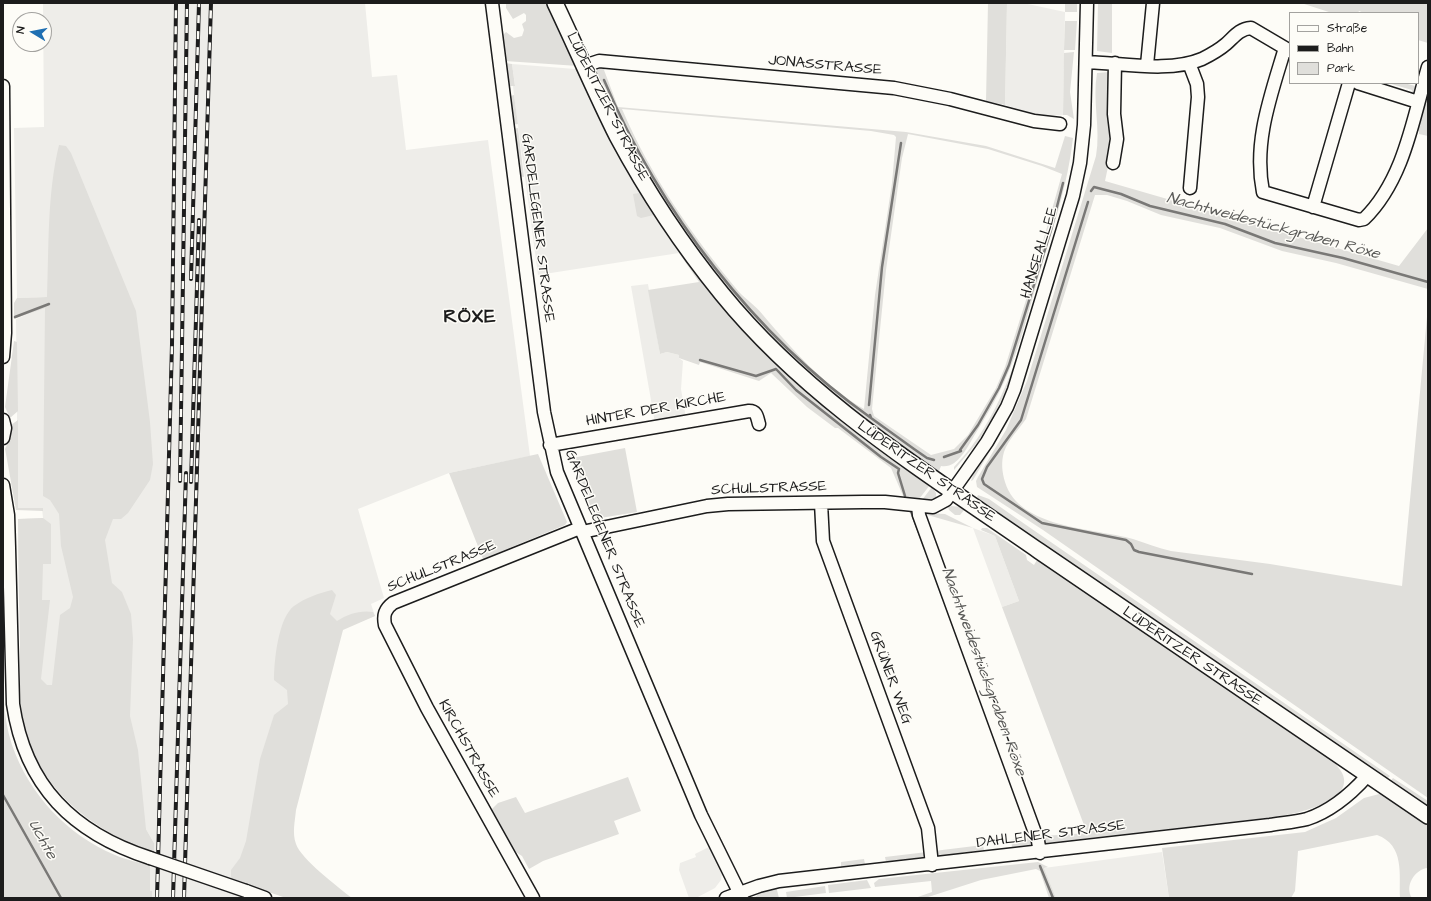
<!DOCTYPE html>
<meta charset="utf-8">
<style>
body{margin:0}
#map{position:relative;width:1431px;height:901px;overflow:hidden;background:#fdfcf7;font-family:"Architects Daughter",sans-serif}
canvas{display:block}
.frame{position:absolute;inset:0;border:4px solid #1c1c1c;pointer-events:none}
.legend{position:absolute;left:1289px;top:12px;width:130px;height:72px;box-sizing:border-box;background:#fdfcf7;border:1px solid #a3a29f;margin:0;padding:5px 7px;list-style:none;font-size:12px;color:#1c1c1c}
.legend li{display:flex;align-items:center;gap:8px;height:20px}
.legend b{width:20px;border:1px solid #a3a29f}
.north{position:absolute;left:12px;top:12px;width:40px;height:40px;box-sizing:border-box;background:#fdfcf7;border:1px solid #a3a29f;border-radius:50%;rotate:280deg;font-size:11px;font-weight:700;line-height:16px;text-align:center;color:#1c1c1c}
.north::after{content:'';display:block;margin:auto;width:14px;height:18px;background:#1f6fb2;clip-path:polygon(50% 0,100% 100%,50% 72%,0 100%)}
</style>
<div id="map">
<canvas width="1431" height="901"></canvas>
<div class="frame"></div>
<ul class="legend">
<li><b style="height:5px;background:#fdfcf7"></b>Straße</li>
<li><b style="height:5px;background:#1c1c1c"></b>Bahn</li>
<li><b style="height:11px;background:#e0dfdb"></b>Park</li>
</ul>
<div class="north">N</div>
</div>
<script>
const context = document.querySelector('canvas').getContext('2d');
context.lineJoin = 'round';
function fillPath(path, color) { context.fillStyle = color; context.fill(path, 'evenodd'); }
function stroke(path, color, width, dash) { context.strokeStyle = color; context.lineWidth = width; context.lineCap = dash ? 'butt' : 'round'; context.setLineDash(dash || []); context.stroke(path); }
function drawText(font, color, halo, rows, align = 'center') {
  context.font = font + ' "Architects Daughter",sans-serif'; context.lineWidth = 3; context.setLineDash([]); context.textBaseline = 'middle'; context.strokeStyle = halo; context.fillStyle = color; for (const [text, x, y, turn = 0] of rows) {
    context.save(); context.translate(x, y); context.rotate((+turn || 0) * Math.PI / 180); context.textAlign = isNaN(turn) ? turn : align; if (halo) context.strokeText(text, 0, 0); context.fillText(text, 0, 0); context.restore();
  }
}
const built = new Path2D(`
 M43,3H365L372,77L397,75L406,150L488,140L530,456L449,473L358,509L384,598L371,604L375,616L343,629L244,898H152V891H150V866L152,867L154,853V843L146,829L51,756L18,519L43,518L42,508H18L16,319L45,307V297L17,298L14,128L44,127Z
 M1007,3H1023L1065,12L1063,115L1041,116L1005,105Z
 M512,64L575,69L599,120L639,193L679,253L538,275L514,95L513,86L515,85Z
 M648,284L660,354L667,352L679,355V358L683,361L681,389L686,418L655,423L631,286Z
 M973,528L995,536L1019,601L1002,607Z
 M709,847L722,874L721,880L715,888L696,898H689L679,870L680,863L696,857L695,854Z
 M1162,852L1169,898H1056L1044,868Z`);
const green = new Path2D(`
 M506,3H549L578,66L505,61L502,36L506,32L514,38L522,36L524,30L522,24L526,21V15L524,13L513,19L506,8Z
 M988,3H1007L1005,105L986,101Z
 M1065,3H1077V12H1065Z
 M1098,3H1112V53L1097,51Z
 M1301,3H1428V43L1418,40V13H1364L1359,11L1358,13H1332Z
 M1065,21H1077L1075,50H1064Z
 M1074,52L1070,92L1074,119L1067,115H1063L1064,53Z
 M505,63L512,64L515,86H508Z
 M605,65L606,68L604,70L618,107L906,132L986,146L1055,168L1065,136L1073,138C1068,183 1054,225 1041,268C1030,305 1021,345 1005,380C996,400 985,418 974,436C967,448 957,469 941,466L939,471L931,467C892,440 852,413 816,382C805,373 795,361 784,351C704,271 642,177 595,75L597,69ZM622,109L871,131L894,135L896,137L892,183L875,295L864,409C825,387 792,349 763,315C756,306 747,300 739,292C693,237 650,175 622,109ZM908,134L988,149L1042,166L1062,174L1031,284L1005,367L996,388L968,435L954,449L931,455L874,416L872,409L886,270L902,158Z
 M575,69H579L654,212V215L641,218L637,216L633,194L639,193L599,120Z
 M1109,72L1112,148L1105,181L1399,266L1428,228V289L1336,263L1282,251L1220,228L1161,215L1127,201L1107,195H1095L1026,419C1019,429 1008,440 1004,452C1001,462 1002,472 1005,482C1019,529 1095,528 1133,539C1146,543 1158,548 1171,551L1270,564L1402,586L1428,306V798L1043,530L977,487L976,481L978,477L1006,430L1027,381L1096,156C1101,129 1092,101 1097,73Z
 M1388,83H1404L1419,87L1416,95L1410,97L1412,90Z
 M1428,87V136L1419,134V131L1413,129Z
 M514,95L518,124L513,125L510,96Z
 M518,128L524,177L519,176L513,129Z
 M59,145L66,146L71,153L136,311L150,422L153,464L150,480L128,513L121,519H113L105,540L112,583L122,592L131,614L133,639L130,716L138,750L146,829L154,843V853C89,829 33,786 22,713C19,690 20,666 20,643C19,602 18,561 18,519L43,518L51,524V564H43L42,600H50L41,679L47,685H52L60,615L70,608L73,597L61,546L59,514L50,500L43,496L45,308L14,319V303L17,298L47,297C49,247 47,194 59,145Z
 M1069,183L1071,185L1013,377L993,417L977,443L954,470V467C1001,419 1018,354 1038,291C1048,255 1060,220 1069,183Z
 M1078,195H1080L1024,381L1007,422L973,480L971,481L975,469L994,440Z
 M684,250L840,418L930,485L919,499L904,498L891,468L838,428H835L807,407L771,373L759,381L700,362L699,365L679,358V355L667,352L660,354L648,290L699,282L679,253Z
 M14,341L17,342L18,411L10,418L5,407Z
 M18,420V508H43V511L16,510L6,454L5,449L11,436V425Z
 M625,448L637,512L594,519L572,458Z
 M538,454L567,522L565,525L483,559L449,473Z
 M932,487L936,493V498L932,503L922,500Z
 M978,495L989,499L1016,518L1390,776L1386,780L1102,589L1034,539L983,504L977,497Z
 M951,506L961,507L965,509L960,515H955L949,510L948,507Z
 M913,509L1034,844L1012,847L1011,840L1030,837L909,510Z
 M925,513L945,514L973,528L924,514Z
 M982,528H987L1026,555L1027,560L1034,565L1037,560H1040L1333,758C1335,766 1343,770 1344,779C1347,804 1293,814 1276,817L1045,843L1043,836L1087,833L1002,607L1019,601L995,536L981,530Z
 M332,590L336,595L330,614L337,621C348,614 360,610 373,612L375,616L343,630L296,810C295,821 292,833 296,844C301,859 338,887 352,898H286L231,879V870L240,858L246,841L260,759L274,715L288,704L287,690L274,680C274,662 278,618 294,606C305,598 319,593 332,590Z
 M3,651C3,682 2,715 12,745C29,794 67,835 115,855C126,860 139,862 150,866V891H152V898H3Z
 M628,777L641,811L614,821L619,834L543,861L529,869L522,856L511,849L490,811L498,803L516,797L525,813Z
 M1393,778L1428,801V810L1389,783Z
 M1383,793L1428,825V868C1415,869 1404,886 1412,898H1400C1399,875 1405,845 1377,835L1298,851L1295,891L1291,898H1169L1162,848L1305,832L1336,818L1364,798Z
 M983,845L984,850L938,856L934,851Z
 M927,852L923,857L886,862L885,857Z
 M864,859L865,864L841,867V862Z
 M1038,862L1048,867L1044,868L1056,898H1049L1040,871L1036,869L981,880L925,898H915L932,892L931,881L875,887L874,883L879,879Z
 M867,880L871,888L829,893L828,885Z
 M776,886L779,898H754L761,892Z
 M825,886L826,893L787,898L786,892Z`);
const stream = new Path2D(`
 M604,80C660,212 754,335 871,418
 M1091,191L1094,187L1121,194L1150,206L1225,224L1275,243L1343,258L1428,282
 M15,317L49,304
 M700,360L756,376L776,369L796,390L881,457L899,469
 M869,405L882,267L901,143
 M870,415L871,418L914,449
 M914,449L927,458L934,460
 M960,450L978,425L999,388L1009,365L1051,230L1063,183
 M944,457L961,451
 M987,467L982,479L984,484L1042,523L1126,540L1131,544L1134,550L1139,552L1252,574
 M987,467L1021,420L1088,202
 M899,469L898,473L905,496
 M911,511L934,572
 M3,795L61,898
 M1040,866L1053,898`);
const minor = new Path2D(`
 M492,3L544,412L557,472L701,815L742,898
 M1285,48C1271,95 1253,142 1263,192L1359,220L1364,219C1404,180 1413,119 1428,67
 M1086,62C1122,63 1169,73 1202,59C1210,55 1219,50 1226,44C1234,37 1239,29 1251,28L1290,51
 M1189,63L1197,84L1198,97L1190,188
 M1147,65L1153,3
 M584,66L599,61L894,88L950,99L1034,121L1060,124
 M1358,83L1418,102
 M3,86L5,333L3,357
 M1113,163L1117,139L1114,114L1115,63
 M1313,207L1349,83
 M3,420L5,428L3,438
 M550,445L749,411C757,411 757,417 759,424
 M3,485L8,515L9,548L13,704C25,786 73,833 150,858
 M821,503L823,541L928,828L932,865
 M918,506L919,515L1038,841L1040,853
 M582,532L707,506L728,504L863,502H885L933,507L946,500L966,472L987,442L1007,407L1014,390L1073,196L1080,163L1084,125L1087,3
 M246,891L265,898
 M533,898L427,708L385,625C383,615 385,609 393,603L580,528
 M726,898L759,886L779,881L1270,825C1282,823 1295,822 1307,819C1331,811 1351,794 1367,776`);
const major = new Path2D(`
 M555,3C576,47 595,92 617,136C647,192 682,245 722,294C809,401 927,473 1039,551C1168,640 1298,728 1428,816`);
const rail = new Path2D(`
 M191,279L199,3
 M180,481L187,3
 M191,482L199,220
 M157,898L172,344L176,3
 M173,898L186,473
 M184,898L211,3`);
const minorBridge = new Path2D(`
 M150,858L246,891`);
const streetNames = [
 ["JONASSTRASSE",825,66,5],
 ["LÜDERITZER STRASSE",607,107,63],
 ["GARDELEGENER STRASSE",537,228,83],
 ["HANSEALLEE",1040,253,-73],
 ["HINTER DER KIRCHE",656,410,-10],
 ["LÜDERITZER STRASSE",926,472,35],
 ["SCHULSTRASSE",769,489,-2],
 ["GARDELEGENER STRASSE",604,539,68],
 ["SCHULSTRASSE",442,567,-22],
 ["LÜDERITZER STRASSE",1192,657,34],
 ["GRÜNER WEG",890,678,70],
 ["KIRCHSTRASSE",468,749,61],
 ["DAHLENER STRASSE",1051,835,-7]
];
const waterNames = [
 ["Nachtweidestückgraben Röxe",1273,227,15],
 ["Nachtweidestückgraben Röxe",983,672,70],
 ["Uchte",42,840,61]
];
const districtNames = [
 ["RÖXE",470,318]
];
fillPath(built, '#eeede9');
fillPath(green, '#e0dfdb');
stroke(stream, '#797876', 2.5);
stroke(minor, '#1c1c1c', 15);
stroke(major, '#1c1c1c', 18);
stroke(minor, '#fdfcf7', 12);
stroke(major, '#fdfcf7', 15);
stroke(rail, '#1c1c1c', 4);
stroke(rail, '#fdfcf7', 2.5, [8]);
stroke(minorBridge, '#1c1c1c', 15, []);
stroke(minorBridge, '#fdfcf7', 12);
drawText('15px', '#1c1c1c', '#fdfcf7', streetNames);
drawText('italic 16px', '#5a5a58', '#fdfcf7', waterNames);
context.letterSpacing = '1px';
drawText('bold 19px', '#1c1c1c', '#fdfcf7', districtNames);
context.letterSpacing = '0px';
</script>
